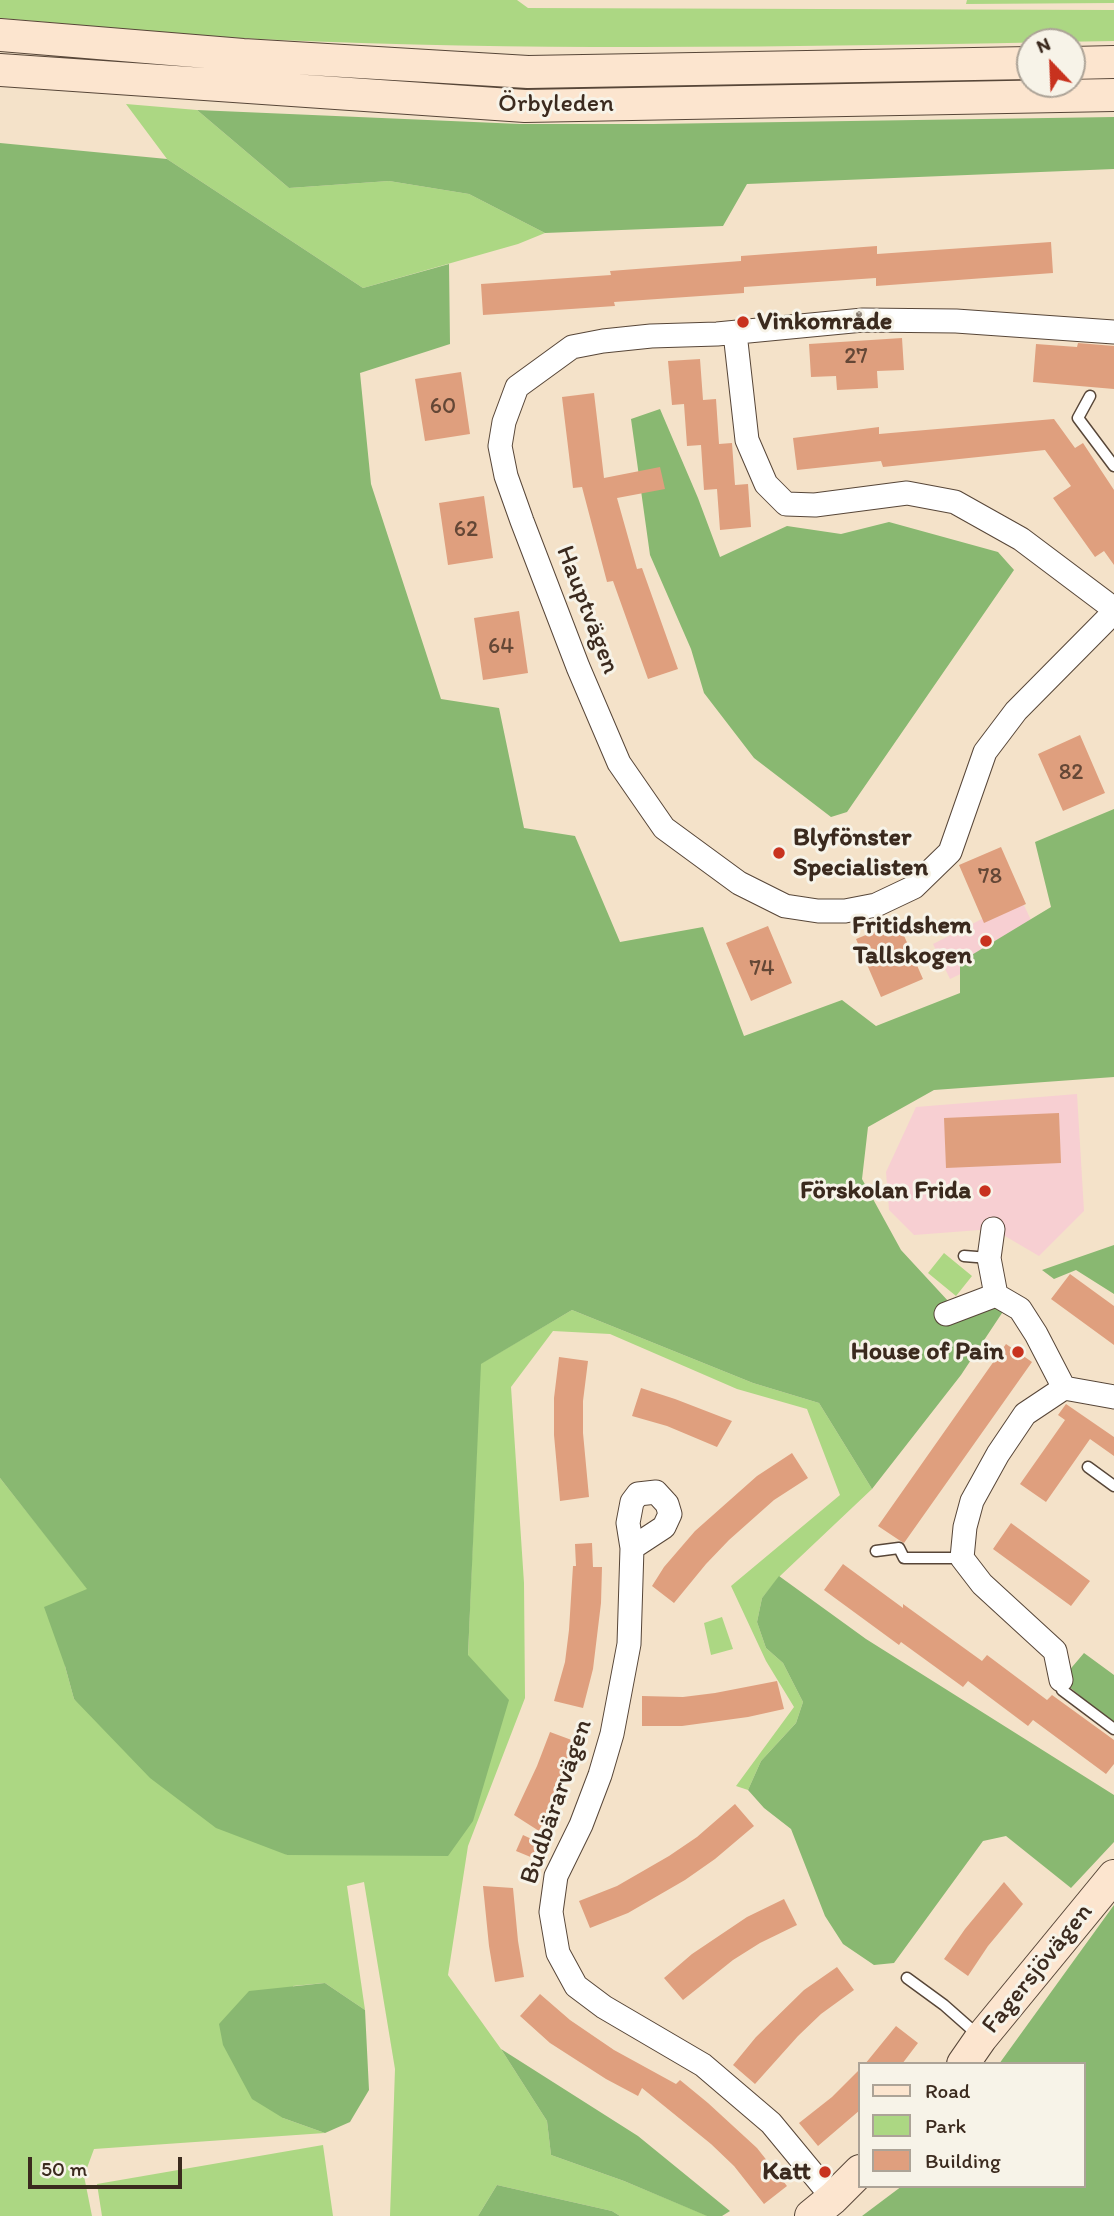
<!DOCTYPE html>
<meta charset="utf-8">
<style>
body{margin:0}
#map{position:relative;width:1114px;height:2216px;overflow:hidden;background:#f4e2c9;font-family:Itim,sans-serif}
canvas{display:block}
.legend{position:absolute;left:858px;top:2062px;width:228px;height:126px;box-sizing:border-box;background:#f7f3e8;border:2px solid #aca397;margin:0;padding:9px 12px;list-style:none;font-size:21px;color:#3b2a1e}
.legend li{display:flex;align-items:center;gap:14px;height:35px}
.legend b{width:35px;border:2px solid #aca397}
.north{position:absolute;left:1016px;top:28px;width:70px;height:70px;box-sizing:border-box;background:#f7f3e8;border:2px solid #aca397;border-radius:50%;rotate:337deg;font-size:19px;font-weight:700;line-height:28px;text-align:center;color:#3b2a1e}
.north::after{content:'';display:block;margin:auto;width:24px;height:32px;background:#c8321e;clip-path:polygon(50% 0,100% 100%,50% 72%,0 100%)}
.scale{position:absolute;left:28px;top:2157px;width:154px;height:32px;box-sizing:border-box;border:4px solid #3b2a1e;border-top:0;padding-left:9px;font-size:21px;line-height:24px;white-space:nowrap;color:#3b2a1e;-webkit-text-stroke:5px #f7f3e8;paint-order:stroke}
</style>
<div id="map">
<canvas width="1114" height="2216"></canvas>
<ul class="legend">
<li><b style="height:9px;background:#fce5cf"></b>Road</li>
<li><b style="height:19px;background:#acd783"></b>Park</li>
<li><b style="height:19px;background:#df9f7e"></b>Building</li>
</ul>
<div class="north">N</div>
<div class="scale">50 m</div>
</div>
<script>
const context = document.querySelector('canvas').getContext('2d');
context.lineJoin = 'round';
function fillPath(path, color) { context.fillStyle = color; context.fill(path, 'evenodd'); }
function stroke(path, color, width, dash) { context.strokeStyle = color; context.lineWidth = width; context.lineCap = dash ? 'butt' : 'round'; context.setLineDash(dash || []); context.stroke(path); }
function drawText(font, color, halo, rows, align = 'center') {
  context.font = font + ' Itim,sans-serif'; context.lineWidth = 6; context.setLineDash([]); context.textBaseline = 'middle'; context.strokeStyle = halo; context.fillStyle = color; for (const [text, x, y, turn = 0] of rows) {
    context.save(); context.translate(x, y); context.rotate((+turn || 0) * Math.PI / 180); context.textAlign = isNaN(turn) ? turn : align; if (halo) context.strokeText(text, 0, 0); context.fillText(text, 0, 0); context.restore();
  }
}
const built = new Path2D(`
 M1021,899L1039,937L950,979L933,944Z
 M1077,1094L1084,1211L1039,1256L993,1229L914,1235L889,1210L886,1172L916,1107Z`);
const green = new Path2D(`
 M0,0H517L528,8L1114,10V41C837,46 557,52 279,40C186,36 93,26 0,18Z
 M967,0H1114V3L966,4Z
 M126,104L197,110L289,188L389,181L469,194L545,233L518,244L363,288L167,159Z
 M944,1253L972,1276L956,1296L928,1273Z
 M572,1310L753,1383L819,1403L872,1489L780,1576L762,1598L757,1622L766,1648L783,1663L803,1702L796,1723L761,1761L748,1790L736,1786L794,1707L766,1661L731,1586L840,1495L807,1409L737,1389L610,1334L553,1331L511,1387L524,1583L525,1698L468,1846L448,1975L501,2049L547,2121L551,2155L624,2181L708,2216H620L612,2211L497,2185L478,2216H390L395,2069L364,1882L347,1886L365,2010L325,1983L293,1986L283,2118L325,2133L94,2149L84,2176L92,2216H0V1478L88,1589L65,1666L74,1699L287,1855L339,1854L468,1656L480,1364Z
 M722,1617L733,1649L711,1655L704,1623Z
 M323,2145L333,2216H102L97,2184Z`);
const forest = new Path2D(`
 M197,110L520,124H653L1114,117V169L747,184L723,226L545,233L469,194L389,181L289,188Z
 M0,143L167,159L363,288L449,264L450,344L360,373L371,484L441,699L499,708L524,828L575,836L620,942L703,927L744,1036L842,1000L876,1026L960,993V962L1051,907L1035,842L1114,809V1077L934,1090L868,1127L862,1179L901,1250L949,1302L1004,1310L961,1375L872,1489L819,1403L753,1383L572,1310L481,1364L468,1655L509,1700L473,1821L448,1856L287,1855L216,1828L150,1778L74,1699L65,1666L44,1607L87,1589L0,1478Z
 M660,409L698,498L720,557L787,526L841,534L889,522L998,552L1014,570L847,812L831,817L754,758L704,693L691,649L650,555L631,419Z
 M1114,1245V1294L1076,1270L1054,1279L1042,1270Z
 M779,1576L866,1639L1114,1795V1842L1071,1888L1006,1836L983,1841L894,1963L874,1965L843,1944L825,1916L791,1829L764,1808L748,1790L761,1761L796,1723L803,1702L783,1663L766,1648L757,1622L762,1598Z
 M1084,1653L1114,1675V1724L1061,1680Z
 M1114,1905V2216H862L902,2186H1084V2064H999Z
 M325,1983L365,2010L369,2090L350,2122L325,2133L283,2118L252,2099L223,2045L219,2024L249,1991Z
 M501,2049L638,2136L730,2211L722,2216H707L624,2181L551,2155L547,2121Z
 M497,2185L612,2211L620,2216H478Z`);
const building = new Path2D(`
 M1051,242L1053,273L876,286V278L744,287V293L614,302L615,306L483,315L481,284L611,275L610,271L741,261V256L877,246V254Z
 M902,338L904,370L877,371L878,388L837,390L836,376L811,377L809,344Z
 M1078,343L1114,346V389L1033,382L1036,344L1077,347Z
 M700,359L703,400L716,399L719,444L732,443L735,485L748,484L751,527L720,530L717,489L704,490L701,445L687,446L684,404L672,405L668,361Z
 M461,372L470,434L425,441L415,379Z
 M594,393L604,478L660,467L665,489L617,498L637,569L642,568L678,669L648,679L613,581L607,582L582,487L573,488L562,397Z
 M1054,419L1075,448L1083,443L1114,490V565L1104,551L1095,557L1053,498L1071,486L1045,450L883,467L881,461L797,470L793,438L879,427V434Z
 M484,496L493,558L448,565L439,503Z
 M519,611L528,673L483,680L474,618Z
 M1080,735L1105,793L1063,811L1038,754Z
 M1001,847L1026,904L984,923L959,865Z
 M898,922L923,979L881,997L856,939Z
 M768,926L792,983L751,1001L726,943Z
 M1059,1113L1061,1163L946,1168L944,1118Z
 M1070,1274L1114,1306V1345L1051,1299Z
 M1006,1344L1032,1362L904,1543L899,1540L878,1526Z
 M559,1357L588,1361L583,1401V1433L589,1497L560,1501L554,1435V1398Z
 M641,1388L675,1399L732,1421L717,1447L667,1426L632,1416Z
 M1066,1404L1114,1437V1456L1090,1439L1046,1502L1020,1484L1065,1420L1058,1415Z
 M792,1453L808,1478L774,1500L729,1540L706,1564L674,1603L652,1586L664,1567L695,1531L757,1476Z
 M1011,1523L1090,1581L1071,1606L993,1549Z
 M592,1543L593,1567H602L601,1603L593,1669L583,1708L554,1701L565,1662L569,1630L573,1566H576L575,1544Z
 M843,1564L903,1608V1604L982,1661L987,1655L1047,1700L1052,1695L1114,1740V1764L1106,1774L1033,1720L1028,1726L968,1681L963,1687L901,1642L899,1645L824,1590Z
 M777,1681L784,1709L748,1717L682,1726H642V1696L683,1697L715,1693Z
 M550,1732L577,1742L564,1776L539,1831L514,1815L537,1766Z
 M735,1804L754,1826L715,1859L685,1880L628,1913L590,1928L579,1901L617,1886L669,1856L697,1837Z
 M523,1835L540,1843L533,1858L516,1851Z
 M1004,1882L1023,1904L988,1946L968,1976L944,1959L965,1929Z
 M483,1886L513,1888L518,1941L524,1977L495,1982L489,1946Z
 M784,1899L797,1925L760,1943L733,1960L683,2000L664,1978L692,1954L747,1917Z
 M837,1967L854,1990L821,2014L798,2036L755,2084L733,2065L756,2037L804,1990Z
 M540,1994L570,2020L614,2050L676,2084L680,2080L708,2103L757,2148L787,2186L764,2204L734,2166L711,2144L642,2088L638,2096L606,2079L550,2043L520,2016Z
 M896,2026L918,2043L902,2064H865Z
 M860,2069V2110L818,2146L799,2123L832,2097Z`);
const lane = new Path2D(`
 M1090,396L1078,418L1114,466
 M964,1256L989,1258
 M1088,1467L1114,1486
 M876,1551L899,1548L904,1558H962
 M1061,1680L1062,1690L1114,1729
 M907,1978L944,2005L978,2035`);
const street = new Path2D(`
 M1114,332L956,321L863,320L717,334L651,336L603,341L572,347L517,387L504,422L500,446L506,476L522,521L578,667L619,763L664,828L739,883L785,906L818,911H845L876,905L914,887L950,852L985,752L1016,711L1114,612
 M735,333L747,440L766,484L786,504L815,505L907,493L955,502L1021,539L1114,609
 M993,1229L989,1258L996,1295
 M946,1314L996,1295L1020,1309L1036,1334L1064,1388L1114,1397
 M632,1548L664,1527L670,1514L667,1504L656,1492L638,1494L632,1502L628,1523L632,1548L629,1644L612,1734L600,1775L581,1825L556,1876L551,1912L558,1953L576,1986L604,2007L703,2065L771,2123L833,2198
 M1061,1680L1055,1651L982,1584L962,1558L965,1527L972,1501L998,1454L1025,1414L1064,1388`);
const secondary = new Path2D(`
 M0,35L243,55L528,72L1030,63
 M1072,63L1114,62
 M0,70L525,106L1114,95
 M963,2064L981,2038L1114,1876
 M811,2216L833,2198L860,2171`);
const markers = [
 [743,322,7,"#c8321e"],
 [779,853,7,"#c8321e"],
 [986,941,7,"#c8321e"],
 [985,1191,7,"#c8321e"],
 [1018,1352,7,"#c8321e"],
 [825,2172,7,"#c8321e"]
];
const numberNames = [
 ["27",856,357],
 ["60",443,407],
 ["62",466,530],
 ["64",501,647],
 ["82",1071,773],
 ["78",990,877],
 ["74",762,969]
];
const streetNames = [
 ["Örbyleden",556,104],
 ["Hauptvägen",587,610,69],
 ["Budbärarvägen",557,1802,-71],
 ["Fagersjövägen",1038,1969,-51]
];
const poiNames = [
 ["Vinkområde",757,322,"left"],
 ["Blyfönster",793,838,"left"],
 ["Specialisten",793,868,"left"],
 ["Fritidshem",972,926],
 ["Tallskogen",972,956],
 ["Förskolan Frida",971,1191],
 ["House of Pain",1004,1352],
 ["Katt",811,2172]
];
fillPath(built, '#f7cfd2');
fillPath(green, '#acd783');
fillPath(forest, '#89b871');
fillPath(building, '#df9f7e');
stroke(lane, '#574638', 13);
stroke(street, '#574638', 25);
stroke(secondary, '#574638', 34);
stroke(lane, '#fff', 10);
stroke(street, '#fff', 23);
stroke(secondary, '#fce5cf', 32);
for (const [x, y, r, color] of markers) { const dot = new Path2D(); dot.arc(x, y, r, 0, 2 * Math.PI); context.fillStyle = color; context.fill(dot); stroke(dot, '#f7f3e8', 2.5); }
drawText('23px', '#644736', null, numberNames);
drawText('26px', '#3b2a1e', '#f7f3e8', streetNames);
drawText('bold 26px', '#3b2a1e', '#f7f3e8', poiNames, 'right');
</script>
